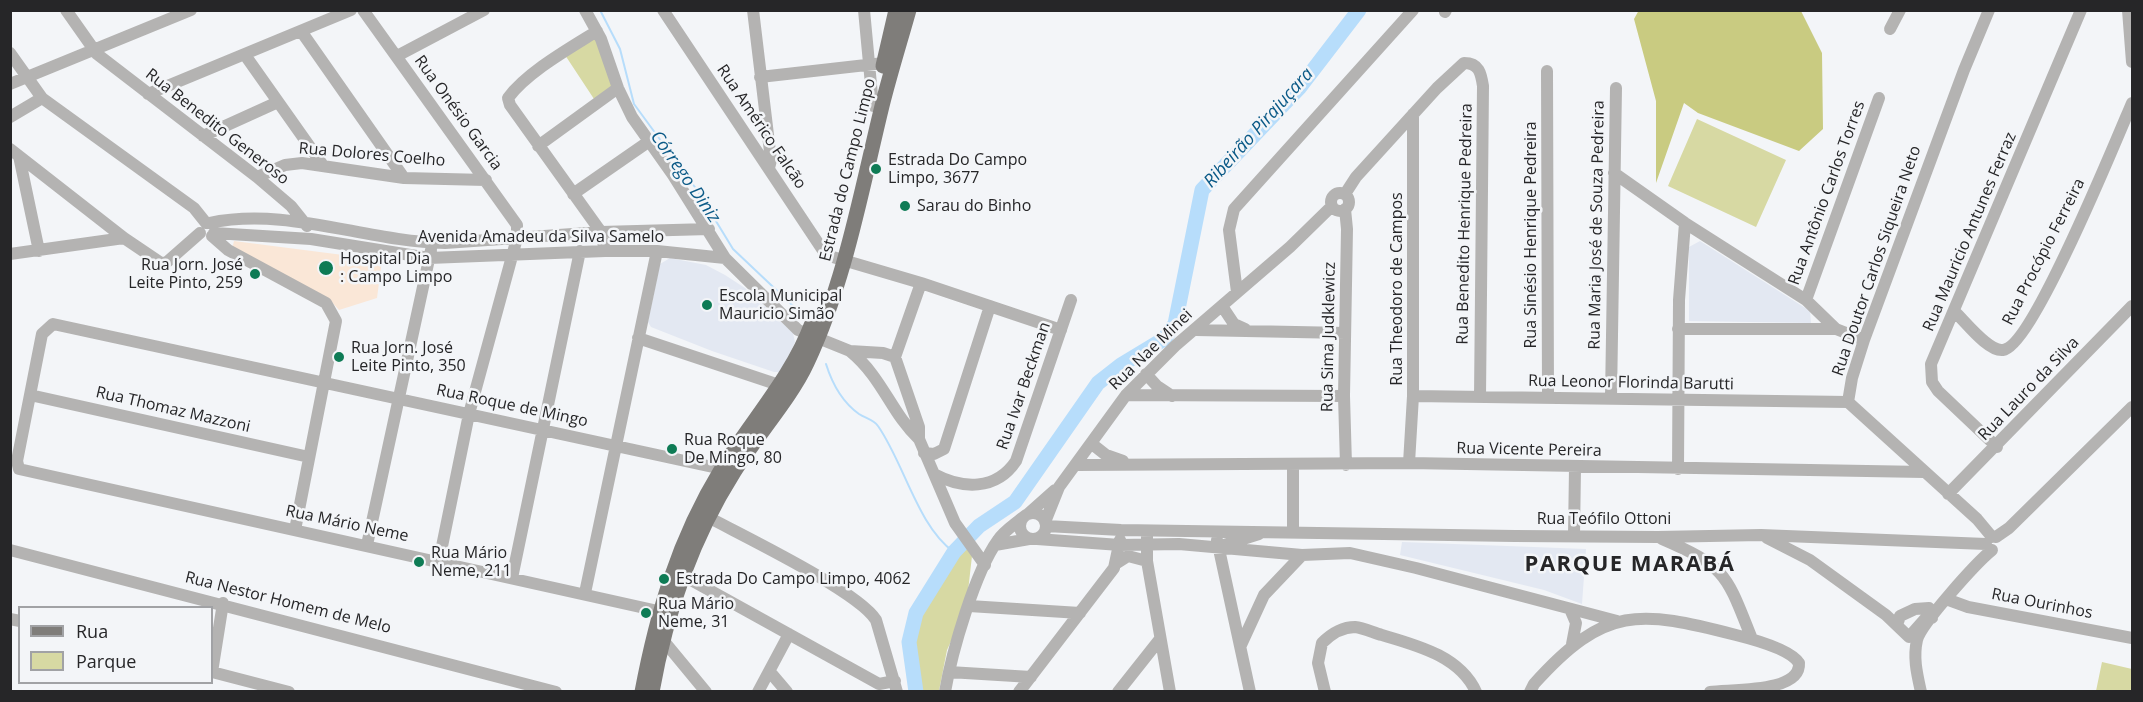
<!DOCTYPE html>
<meta charset="utf-8">
<style>
body{margin:0}
#map{position:relative;width:2143px;height:702px;overflow:hidden;background:#f3f5f8;font-family:"Open Sans",sans-serif}
canvas{display:block}
.frame{position:absolute;inset:0;border:12px solid #262628;pointer-events:none}
.legend{position:absolute;left:18px;top:606px;width:195px;height:78px;box-sizing:border-box;background:#f3f5f8;border:2px solid #a1a2a5;margin:0;padding:8px 10px;list-style:none;font-size:18px;color:#262628}
.legend li{display:flex;align-items:center;gap:12px;height:30px}
.legend b{width:30px;border:2px solid #a1a2a5}
</style>
<div id="map">
<canvas width="2143" height="702"></canvas>
<div class="frame"></div>
<ul class="legend">
<li><b style="height:8px;background:#7f7d7a"></b>Rua</li>
<li><b style="height:16px;background:#d7d9a3"></b>Parque</li>
</ul>
</div>
<script>
const context = document.querySelector('canvas').getContext('2d');
context.lineJoin = 'round';
function fillPath(path, color) { context.fillStyle = color; context.fill(path, 'evenodd'); }
function stroke(path, color, width, dash) { context.strokeStyle = color; context.lineWidth = width; context.lineCap = dash ? 'butt' : 'round'; context.setLineDash(dash || []); context.stroke(path); }
function drawText(font, color, halo, rows, align = 'center') {
  context.font = font + ' "Open Sans",sans-serif'; context.lineWidth = 5; context.setLineDash([]); context.textBaseline = 'middle'; context.strokeStyle = halo; context.fillStyle = color; for (const [text, x, y, turn = 0] of rows) {
    context.save(); context.translate(x, y); context.rotate((+turn || 0) * Math.PI / 180); context.textAlign = isNaN(turn) ? turn : align; if (halo) context.strokeText(text, 0, 0); context.fillText(text, 0, 0); context.restore();
  }
}
const built = new Path2D(`
 M1700,241L1810,311L1811,323L1689,321V247Z
 M670,258L706,265L725,275L745,288L793,333L795,342L781,372H774L712,351L651,327L648,322L660,264Z
 M1402,542L1586,549L1582,604L1544,590L1400,555Z`);
const medical = new Path2D(`
 M234,241L382,260L377,298L339,310L330,300L232,249Z`);
const green = new Path2D(`
 M598,35L615,87L594,99L565,55Z
 M1697,119L1786,160L1756,227L1668,186Z
 M963,543L973,547L966,609L947,650L939,691L916,692L915,639L923,601Z
 M2102,662L2132,669V691H2096Z`);
const forest = new Path2D(`
 M1639,10L1801,11L1822,53L1823,129L1799,151L1698,113L1684,103L1656,183V101L1634,19Z`);
const stream = new Path2D(`
 M600,10L620,49L634,104L697,190L733,249L807,319
 M826,364C832,383 842,402 859,414C865,418 874,420 878,426C904,463 918,527 954,552`);
const river = new Path2D(`
 M916,692L909,642L916,613L954,552L979,526L1015,502L1098,383L1121,365L1164,339L1175,324L1202,190L1300,87L1359,10`);
const minor = new Path2D(`
 M66,10L97,54L257,177L291,206L307,226
 M363,10L517,225V238L469,414L439,561
 M585,10L601,39L618,88L632,117L673,175L725,258L798,330L850,351L883,353L895,357
 M663,10L826,255L921,283L1061,330
 M753,10L771,160L769,168
 M864,10L873,106
 M1989,10L1964,70L1864,340L1852,378L1848,402L1977,519L1992,537
 M2128,10L2132,62
 M1445,12L1446,10
 M1890,29L1900,10
 M301,31L404,178
 M597,31C570,48 527,72 508,98L510,105L601,232L605,251
 M10,53L42,98L194,208L206,223
 M245,55L322,164
 M397,56L484,10
 M1547,71L1548,398
 M760,77L884,63
 M10,84L191,10
 M148,94L351,10
 M10,117L42,98
 M203,136L278,102
 M538,146L618,88
 M10,149L124,238L161,263L167,262L200,233
 M19,156L39,251
 M1614,173L1685,223L1806,300L1836,329L1864,340
 M257,177L285,165L302,163L404,178L486,180
 M1331 202a9 9 0 1 1 18 0a9 9 0 1 1-18 0Z
 M573,194L648,142
 M1345,194L1356,177L1437,88L1464,63C1479,63 1481,73 1483,86L1480,397
 M1345,209L1347,229L1344,396L1346,465
 M209,223C288,206 366,242 445,243L601,232L709,229
 M214,233L311,239L429,258L605,251H657L725,258
 M212,236L228,250L326,303L336,321L295,530
 M10,254L124,238
 M1237,292L1229,230L1234,209L1413,10
 M1806,300L1879,98
 M1222,306L1234,324L1245,329
 M1954,311C1965,321 1988,352 2003,350C2032,347 2117,138 2132,103
 M1678,329H1836
 M1196,330L1345,333
 M638,338L779,385
 M850,351C883,378 891,413 919,439L955,523L985,565
 M895,357L919,427V439
 M895,357L921,283
 M1146,374L1157,386L1172,396
 M30,395L309,457
 M1126,395L1344,396
 M1413,396L1848,402
 M1611,398L1616,88
 M1092,444L1106,455L1123,461
 M1997,447L1938,391L1932,382L1931,364L2081,10
 M924,453L934,454L944,449L990,306
 M1409,463L1413,396V114
 M1077,465L1409,463L1924,472
 M1678,469L1679,300L1685,223
 M934,474C962,489 996,491 1016,461L1071,300
 M1948,494L2132,306
 M1020 526a13 13 0 1 1 26 0a13 13 0 1 1-26 0Z
 M1028,514L1055,490
 M708,517C743,536 858,591 876,620L897,692
 M1045,522L1059,487L1126,395L1175,346L1290,247L1332,206
 M1046,526L1121,530L1515,536L1658,537L1761,535L1986,544
 M1293,532V464
 M1574,535L1575,468
 M1147,536V561L1170,692
 M1996,537L2009,528L2132,407
 M1767,538L1810,560L1886,615L1909,637L1925,619L1932,618
 M1037,539L1120,545L1179,544L1302,555L1350,553L1416,568L1617,621
 M1662,539C1727,567 1726,574 1752,639
 M1217,540L1250,692
 M367,545L431,250
 M995,545L1029,539
 M1221,546L1259,534
 M10,550L556,692
 M1117,563L1128,556L1147,561
 M682,575L879,684L895,681
 M512,578L580,251
 M585,593L657,251
 M1946,599L1968,607L2132,638
 M969,606L1080,613
 M1570,609L1576,623L1572,644
 M667,613L19,469L17,461L42,334L53,324L722,469
 M10,619L20,621
 M1897,625L1900,616L1915,609L1929,608
 M663,640L706,692
 M1241,645L1264,595L1302,555
 M212,672L289,692
 M212,672L223,603
 M770,672L787,692
 M949,672L1031,677
 M758,692L789,634
 M945,692C952,651 975,572 998,540C1004,531 1014,525 1022,518
 M1019,692L1114,568L1120,540
 M1118,692L1160,639
 M1325,692L1318,663L1322,643C1331,634 1342,627 1355,627C1364,628 1374,633 1382,635C1416,645 1460,656 1476,692
 M1530,692L1534,684C1605,605 1639,610 1736,635C1752,639 1790,649 1799,663C1801,693 1732,689 1710,692
 M1921,692C1917,674 1913,658 1917,640C1921,624 1976,563 1992,550`);
const major = new Path2D(`
 M883,66L896,10
 M642,692C657,612 679,539 721,470C751,421 792,377 812,323
 M652,692C666,613 691,540 734,472C755,438 791,398 807,363C845,282 861,192 882,106C890,74 900,42 909,10`);
const markers = [
 [876,169,6,"#0e7b55"],
 [905,206,6,"#0e7b55"],
 [326,268,8,"#0e7b55"],
 [255,274,6,"#0e7b55"],
 [707,305,6,"#0e7b55"],
 [339,357,6,"#0e7b55"],
 [672,449,6,"#0e7b55"],
 [419,562,6,"#0e7b55"],
 [664,579,6,"#0e7b55"],
 [646,613,6,"#0e7b55"]
];
const streetNames = [
 ["Rua Onésio Garcia",458,113,54],
 ["Rua Benedito Generoso",217,127,38],
 ["Rua Américo Falcão",761,127,56],
 ["Rua Dolores Coelho",372,155,5],
 ["Estrada do Campo Limpo",848,170,-76],
 ["Rua Antônio Carlos Torres",1827,193,-70],
 ["Rua Benedito Henrique Pedreira",1465,224,-89],
 ["Rua Maria José de Souza Pedreira",1597,225,-89],
 ["Rua Mauricio Antunes Ferraz",1970,232,-67],
 ["Rua Sinésio Henrique Pedreira",1531,235,-90],
 ["Avenida Amadeu da Silva Samelo",541,237],
 ["Rua Procópio Ferreira",2044,252,-63],
 ["Rua Doutor Carlos Siqueira Neto",1877,261,-71],
 ["Rua Theodoro de Campos",1397,289,-90],
 ["Rua Sima Judklewicz",1329,337,-89],
 ["Rua Nae Minei",1151,350,-44],
 ["Rua Leonor Florinda Barutti",1631,383,1],
 ["Rua Ivar Beckman",1024,386,-71],
 ["Rua Lauro da Silva",2029,389,-46],
 ["Rua Roque de Mingo",512,406,12],
 ["Rua Thomaz Mazzoni",173,410,13],
 ["Rua Vicente Pereira",1529,450,1],
 ["Rua Teófilo Ottoni",1604,519],
 ["Rua Mário Neme",347,524,12],
 ["Rua Nestor Homem de Melo",288,603,14],
 ["Rua Ourinhos",2042,604,11]
];
const poiNames = [
 ["Estrada Do Campo",888,160],
 ["Limpo, 3677",888,178],
 ["Sarau do Binho",917,206],
 ["Hospital Dia",340,259],
 [": Campo Limpo",340,277],
 ["Rua Jorn. José",243,265,"right"],
 ["Leite Pinto, 259",243,283,"right"],
 ["Escola Municipal",719,296],
 ["Mauricio Simão",719,314],
 ["Rua Jorn. José",351,348],
 ["Leite Pinto, 350",351,366],
 ["Rua Roque",684,440],
 ["De Mingo, 80",684,458],
 ["Rua Mário",431,553],
 ["Neme, 211",431,571],
 ["Estrada Do Campo Limpo, 4062",676,579],
 ["Rua Mário",658,604],
 ["Neme, 31",658,622]
];
const waterNames = [
 ["Ribeirão Pirajuçara",1259,128,-48],
 ["Córrego Diniz",685,177,55]
];
const districtNames = [
 ["PARQUE MARABÁ",1630,565]
];
fillPath(built, '#e3e8f2');
fillPath(medical, '#fae7d7');
fillPath(green, '#d7d9a3');
fillPath(forest, '#c9cb81');
stroke(stream, '#b7ddfb', 2);
stroke(river, '#b7ddfb', 15);
stroke(minor, '#b4b3b2', 12);
stroke(major, '#7f7d7a', 15);
for (const [x, y, r, color] of markers) { const dot = new Path2D(); dot.arc(x, y, r, 0, 2 * Math.PI); context.fillStyle = color; context.fill(dot); stroke(dot, '#f3f5f8', 2); }
drawText('16px', '#262628', '#f3f5f8', streetNames);
drawText('16px', '#262628', '#f3f5f8', poiNames, 'left');
drawText('italic 18px', '#0b5a87', '#f3f5f8', waterNames);
context.letterSpacing = '1.5px';
drawText('bold 22px', '#262628', '#f3f5f8', districtNames);
context.letterSpacing = '0px';
</script>
